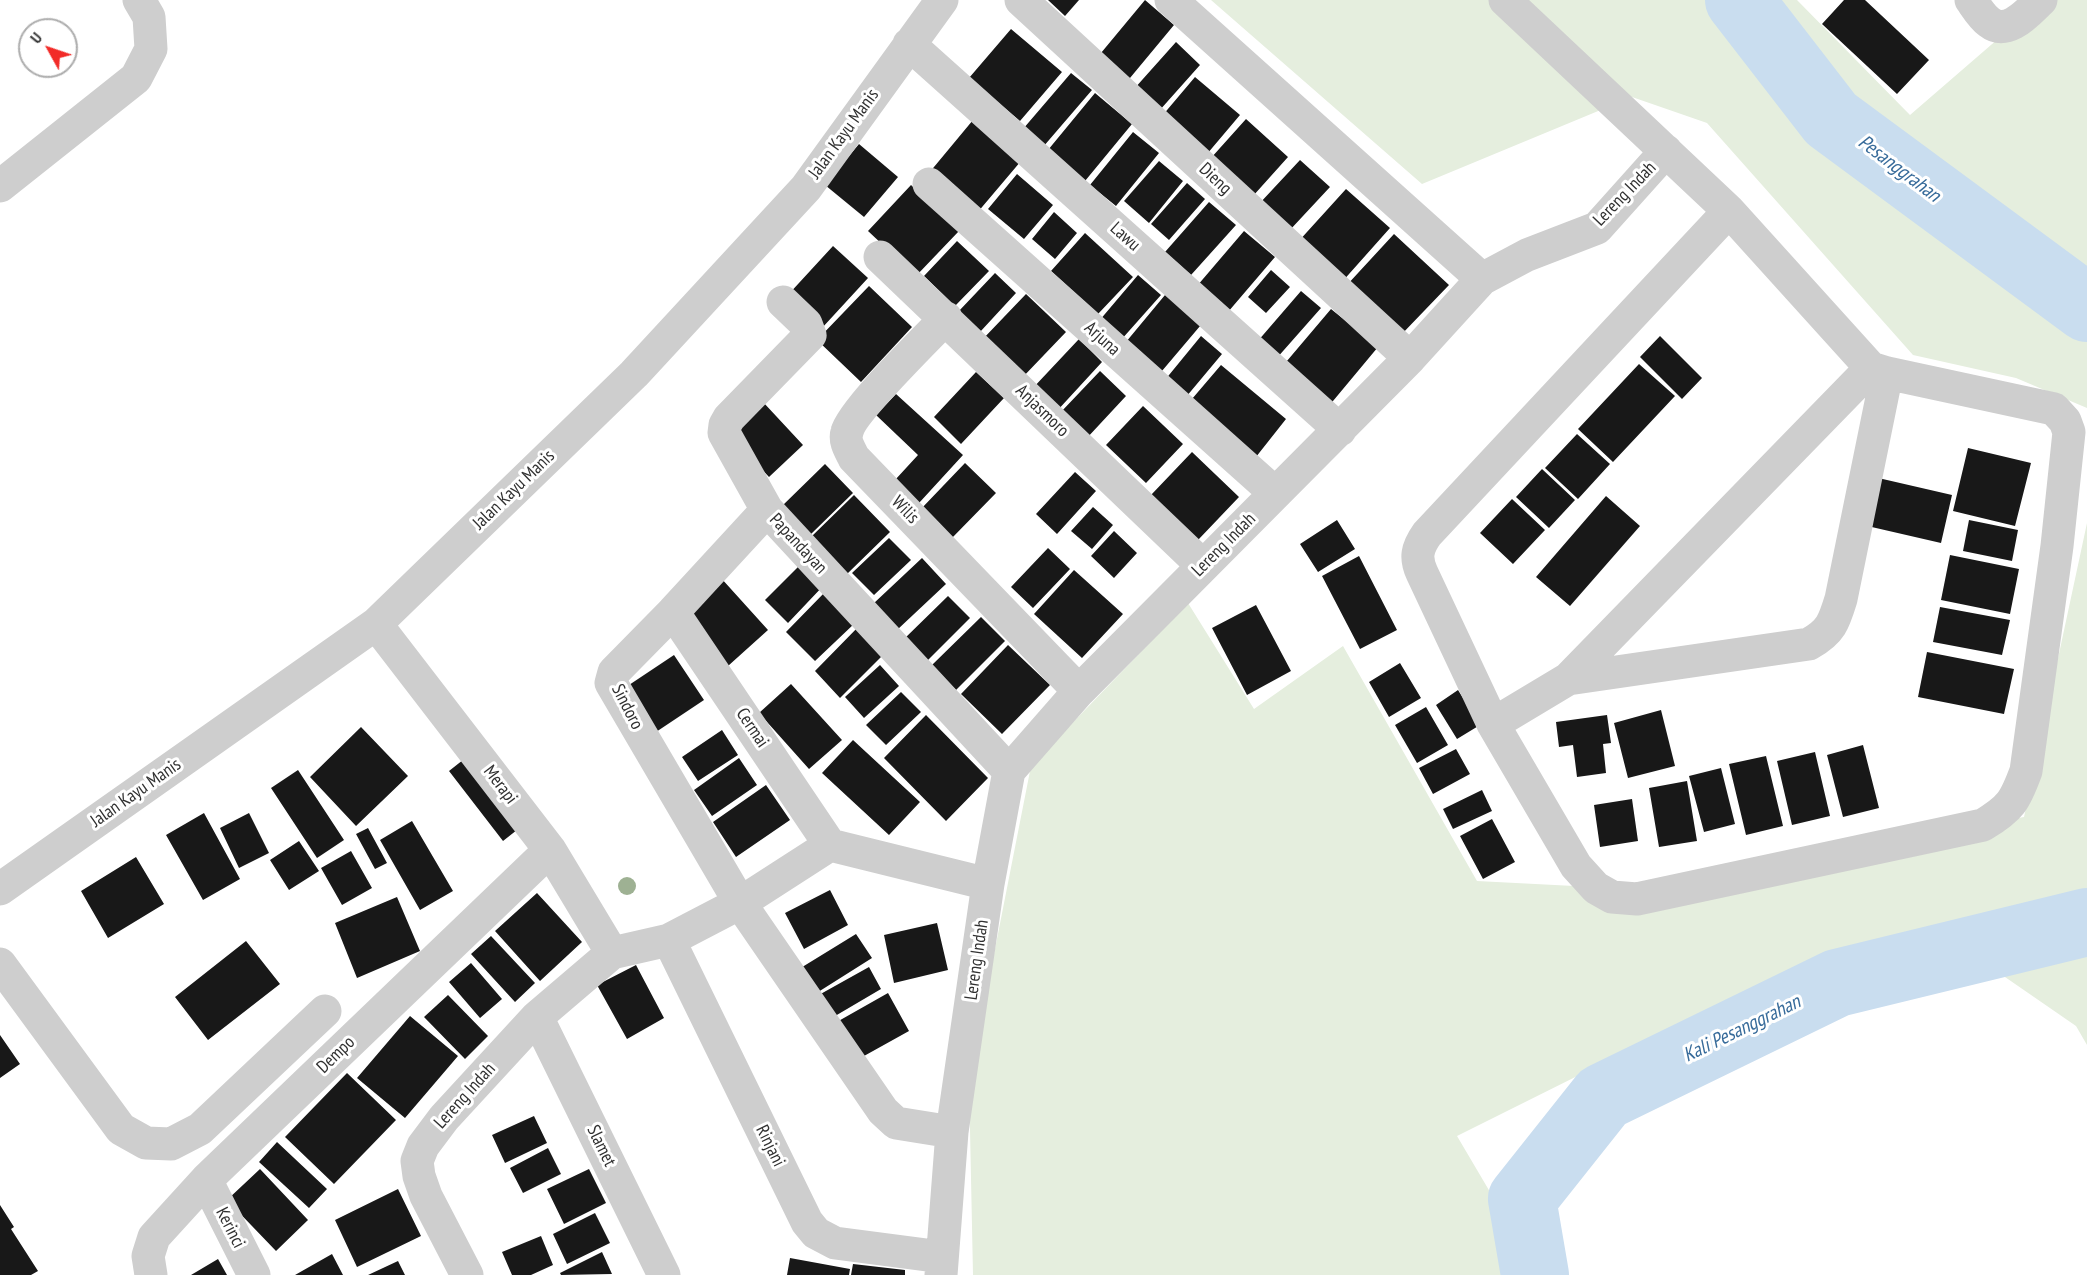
<!DOCTYPE html>
<style>
body{margin:0}
#map{position:relative;width:2087px;height:1275px;overflow:hidden;background:#fff;font-family:"PT Sans Narrow",sans-serif}
canvas{display:block}
.north{position:absolute;left:18px;top:18px;width:60px;height:60px;box-sizing:border-box;background:#fff;border:2px solid #adadad;border-radius:50%;rotate:310deg;font-size:16px;font-weight:700;line-height:24px;text-align:center;color:#313131}
.north::after{content:'';display:block;margin:auto;width:21px;height:27px;background:#f22b28;clip-path:polygon(50% 0,100% 100%,50% 72%,0 100%)}
</style>
<div id="map">
<canvas width="2087" height="1275"></canvas>
<div class="north">U</div>
</div>
<script>
const context = document.querySelector('canvas').getContext('2d');
context.lineJoin = 'round';
function fillPath(path, color) { context.fillStyle = color; context.fill(path, 'evenodd'); }
function stroke(path, color, width, dash) { context.strokeStyle = color; context.lineWidth = width; context.lineCap = dash ? 'butt' : 'round'; context.setLineDash(dash || []); context.stroke(path); }
function drawText(font, color, halo, rows, align = 'center') {
  context.font = font + ' "PT Sans Narrow",sans-serif'; context.lineWidth = 6; context.setLineDash([]); context.textBaseline = 'middle'; context.strokeStyle = halo; context.fillStyle = color; for (const [text, x, y, turn = 0] of rows) {
    context.save(); context.translate(x, y); context.rotate((+turn || 0) * Math.PI / 180); context.textAlign = isNaN(turn) ? turn : align; if (halo) context.strokeText(text, 0, 0); context.fillText(text, 0, 0); context.restore();
  }
}
const green = new Path2D(`
 M1211,0H1797L1910,115L2043,0H2087V408L2016,378L1913,355L1707,123L1632,97L1422,184Z
 M2087,523V1045L2076,1026L1976,957L1826,952L1457,1136L1539,1275H973L969,1081L1031,766L1188,603L1254,709L1343,646L1477,881L1613,888L2024,817Z`);
const river = new Path2D(`
 M1739,0L1831,119L2087,308
 M1535,1275L1522,1199L1603,1097L1837,983L2087,922`);
const building = new Path2D(`
 M1048,0H1079L1065,16Z
 M1145,0L1174,25L1125,84L1096,59Z
 M1844,0H1865L1929,60L1897,94L1822,24Z
 M1011,29L1062,72L1020,121L969,78Z
 M1176,42L1200,65L1159,111L1134,89Z
 M1071,73L1092,90L1043,147L1023,129Z
 M1195,77L1240,115L1207,154L1162,116Z
 M1095,93L1132,124L1085,181L1048,150Z
 M1246,119L1288,157L1253,196L1211,158Z
 M973,120L1021,161L977,213L929,173Z
 M1133,132L1159,153L1116,206L1090,185Z
 M859,144L898,177L864,217L825,185Z
 M1300,160L1330,187L1289,231L1259,204Z
 M1159,161L1183,181L1149,223L1124,201Z
 M1017,174L1053,205L1024,239L988,209Z
 M1187,183L1205,199L1169,240L1151,224Z
 M911,185L959,231L916,276L868,231Z
 M1346,189L1390,228L1341,283L1297,243Z
 M1209,202L1236,225L1191,275L1165,252Z
 M1054,212L1077,233L1055,259L1032,239Z
 M1244,231L1275,257L1228,312L1197,286Z
 M1085,233L1133,277L1098,314L1051,271Z
 M1394,234L1449,285L1400,336L1346,286Z
 M957,241L989,271L955,306L924,276Z
 M833,246L868,278L822,328L787,296Z
 M1271,270L1290,287L1266,313L1248,297Z
 M995,273L1016,293L980,332L958,312Z
 M1138,275L1161,295L1121,340L1099,321Z
 M869,286L912,327L861,382L817,340Z
 M1170,289L1206,319L1156,378L1121,348Z
 M1301,291L1321,308L1276,359L1257,342Z
 M1026,294L1066,332L1021,379L981,341Z
 M1331,309L1378,347L1328,407L1281,368Z
 M1201,336L1222,354L1181,403L1160,386Z
 M1660,336L1702,378L1682,399L1640,357Z
 M1079,339L1102,362L1056,412L1032,389Z
 M1639,364L1675,396L1613,462L1578,429Z
 M1221,365L1286,419L1252,462L1186,406Z
 M1100,371L1126,396L1086,439L1060,413Z
 M976,372L1004,398L961,444L934,417Z
 M896,394L963,455L919,503L895,480L918,455L876,415Z
 M763,402L803,445L769,477L729,434Z
 M1143,406L1183,444L1146,483L1106,445Z
 M1577,434L1610,464L1578,499L1545,468Z
 M1968,448L2031,463L2015,526L1953,511Z
 M1192,452L1239,497L1198,540L1151,495Z
 M965,463L996,493L951,539L920,510Z
 M825,464L853,493L810,535L781,507Z
 M1542,469L1575,500L1549,528L1516,497Z
 M1075,472L1096,491L1057,534L1036,514Z
 M1874,477L1952,495L1941,543L1863,525Z
 M854,495L890,532L847,574L811,537Z
 M1606,496L1640,526L1570,606L1536,577Z
 M1512,499L1545,530L1513,564L1480,533Z
 M1093,507L1113,525L1092,549L1071,531Z
 M1337,520L1355,549L1318,572L1300,544Z
 M1969,520L2018,530L2012,561L1963,551Z
 M1114,531L1137,553L1114,578L1091,556Z
 M889,538L911,560L874,595L852,573Z
 M1048,548L1070,569L1033,608L1011,587Z
 M1950,555L2019,569L2010,614L1941,600Z
 M1359,556L1397,630L1360,649L1322,576Z
 M922,558L946,584L897,630L873,604Z
 M803,562L825,584L788,623L765,600Z
 M1074,570L1123,614L1082,658L1034,614Z
 M721,578L768,630L728,666L681,613Z
 M825,592L855,623L815,661L786,632Z
 M948,596L970,618L924,664L902,641Z
 M1256,605L1291,671L1247,695L1212,628Z
 M1940,607L2010,620L2002,655L1933,642Z
 M981,617L1005,641L956,690L932,665Z
 M861,624L887,651L840,698L815,671Z
 M1008,645L1050,685L1002,734L961,694Z
 M1927,652L2014,669L2004,714L1918,697Z
 M674,655L704,700L653,734L623,689Z
 M1400,663L1421,698L1389,717L1369,682Z
 M880,665L899,686L864,718L845,697Z
 M791,684L842,740L809,769L759,713Z
 M1458,690L1480,725L1457,739L1436,705Z
 M901,692L921,712L886,745L866,725Z
 M1426,707L1448,745L1417,763L1395,725Z
 M1661,710L1675,766L1628,778L1614,723Z
 M926,715L988,778L946,821L884,758Z
 M1607,715L1611,743L1603,744L1606,773L1577,777L1573,745L1559,747L1556,722Z
 M361,727L408,776L356,826L310,777Z
 M722,730L738,755L698,781L682,757Z
 M853,740L920,802L889,835L822,773Z
 M1863,745L1879,808L1843,817L1827,755Z
 M1456,749L1470,774L1433,794L1419,768Z
 M1815,752L1830,816L1792,825L1777,761Z
 M468,756L522,826L503,841L449,771Z
 M1766,756L1783,826L1746,835L1729,764Z
 M739,758L757,785L712,816L694,790Z
 M1721,768L1735,824L1704,832L1689,776Z
 M298,770L344,840L317,858L271,788Z
 M1687,781L1697,841L1659,847L1649,788Z
 M766,785L790,820L736,857L713,822Z
 M1482,790L1492,811L1453,829L1443,809Z
 M1632,799L1638,841L1600,847L1594,805Z
 M204,813L240,879L203,900L166,835Z
 M249,813L269,853L239,868L220,828Z
 M1492,819L1515,862L1483,879L1460,836Z
 M412,821L453,891L420,910L380,840Z
 M368,828L387,863L375,869L356,834Z
 M299,841L319,871L289,890L270,860Z
 M351,851L372,888L342,905L321,868Z
 M136,857L164,904L108,938L81,891Z
 M830,890L848,925L804,949L785,913Z
 M537,893L582,942L540,981L495,931Z
 M397,897L420,951L357,978L335,923Z
 M937,923L948,970L894,983L884,935Z
 M856,934L872,958L815,994L799,969Z
 M491,936L535,983L515,1002L471,954Z
 M246,941L280,984L208,1040L175,997Z
 M471,963L502,999L480,1018L449,982Z
 M636,965L664,1018L627,1039L597,985Z
 M869,967L881,989L830,1019L817,996Z
 M888,993L909,1031L855,1061L835,1023Z
 M448,995L488,1036L465,1059L424,1017Z
 M410,1016L458,1056L405,1118L357,1078Z
 M0,1035L20,1064L0,1078Z
 M347,1073L396,1120L334,1184L285,1137Z
 M534,1116L547,1143L505,1163L492,1135Z
 M277,1142L327,1189L309,1208L259,1162Z
 M548,1148L561,1174L523,1193L510,1168Z
 M260,1169L308,1220L276,1251L227,1200Z
 M589,1169L606,1203L564,1224L547,1189Z
 M398,1189L421,1236L357,1267L335,1220Z
 M0,1205L14,1227L11,1229L38,1271L31,1275H0Z
 M595,1213L610,1243L567,1264L553,1234Z
 M541,1236L553,1265L531,1275H512L502,1252Z
 M602,1252L612,1274L561,1275L560,1273Z
 M332,1254L343,1275H295Z
 M790,1258L850,1269L849,1275H787Z
 M218,1259L227,1275H191Z
 M398,1261L405,1275H368Z
 M853,1264L905,1270V1275H851Z`);
const minor = new Path2D(`
 M1021,0L1410,358
 M1171,0L1482,279
 M1505,0L1729,211L1871,368L1887,373L2054,409L2065,421L2069,432L2057,546L2026,771C2015,801 2011,808 1983,825L1637,899L1612,897L1596,888L1576,866L1493,724L1422,573C1415,558 1417,548 1427,534L1729,211
 M1971,0C1976,7 1982,17 1989,22C2008,37 2029,11 2041,0
 M909,44L1340,430
 M929,184L1275,493
 M0,186L136,78L151,49L149,17L139,0
 M880,257L1203,566
 M783,302L806,324L810,335L729,418L725,425L724,433L767,510L1009,771
 M946,318C927,338 851,412 847,432C844,441 850,450 854,458L1079,691
 M767,510L673,612L614,672L611,683L740,903L883,1111L896,1123L952,1132
 M673,612L830,845
 M376,624L550,850L612,953
 M1568,679L1809,644C1831,632 1834,622 1841,599L1887,373
 M1493,724L1568,679L1871,368
 M0,889L376,624L634,374L806,188L942,0
 M669,940L807,1222L816,1233L835,1243L942,1257
 M0,964L121,1129L146,1143L171,1144L200,1129L325,1011
 M537,1017L664,1275
 M206,1180L254,1275
 M151,1275L148,1256L154,1237L206,1180L550,850
 M467,1275L426,1196L419,1176L417,1161L423,1146L444,1118L537,1017L612,953L669,940L740,903L830,845L988,884
 M941,1275L952,1132L988,884L1009,771L1079,691L1410,358L1482,279L1527,255L1597,228L1666,151`);
const trees = [
 [627,886]
];
const streetNames = [
 ["Jalan Kayu Manis",844,134,-54],
 ["Dieng",1215,179,43],
 ["Lereng Indah",1625,194,-46],
 ["Lawu",1125,237,42],
 ["Arjuna",1102,339,42],
 ["Anjasmoro",1042,411,44],
 ["Jalan Kayu Manis",514,490,-44],
 ["Wilis",905,510,46],
 ["Papandayan",798,544,47],
 ["Lereng Indah",1224,545,-45],
 ["Sindoro",627,707,63],
 ["Cermai",752,728,56],
 ["Merapi",500,785,53],
 ["Jalan Kayu Manis",136,793,-35],
 ["Lereng Indah",977,960,-82],
 ["Dempo",336,1055,-44],
 ["Lereng Indah",465,1096,-48],
 ["Slamet",601,1146,64],
 ["Rinjani",770,1146,64],
 ["Kerinci",230,1228,63]
];
const waterNames = [
 ["Pesanggrahan",1899,169,37],
 ["Kali Pesanggrahan",1742,1029,-26]
];
fillPath(green, '#e5eede');
stroke(river, '#c9ddef', 68);
fillPath(building, '#181818');
stroke(minor, '#cecece', 33);
context.fillStyle = '#9eb193';
for (const [x, y] of trees) { context.beginPath(); context.arc(x, y, 9, 0, 2 * Math.PI); context.fill(); }
drawText('18px', '#313131', '#fff', streetNames);
drawText('italic 20px', '#376b9a', '#fff', waterNames);
</script>
